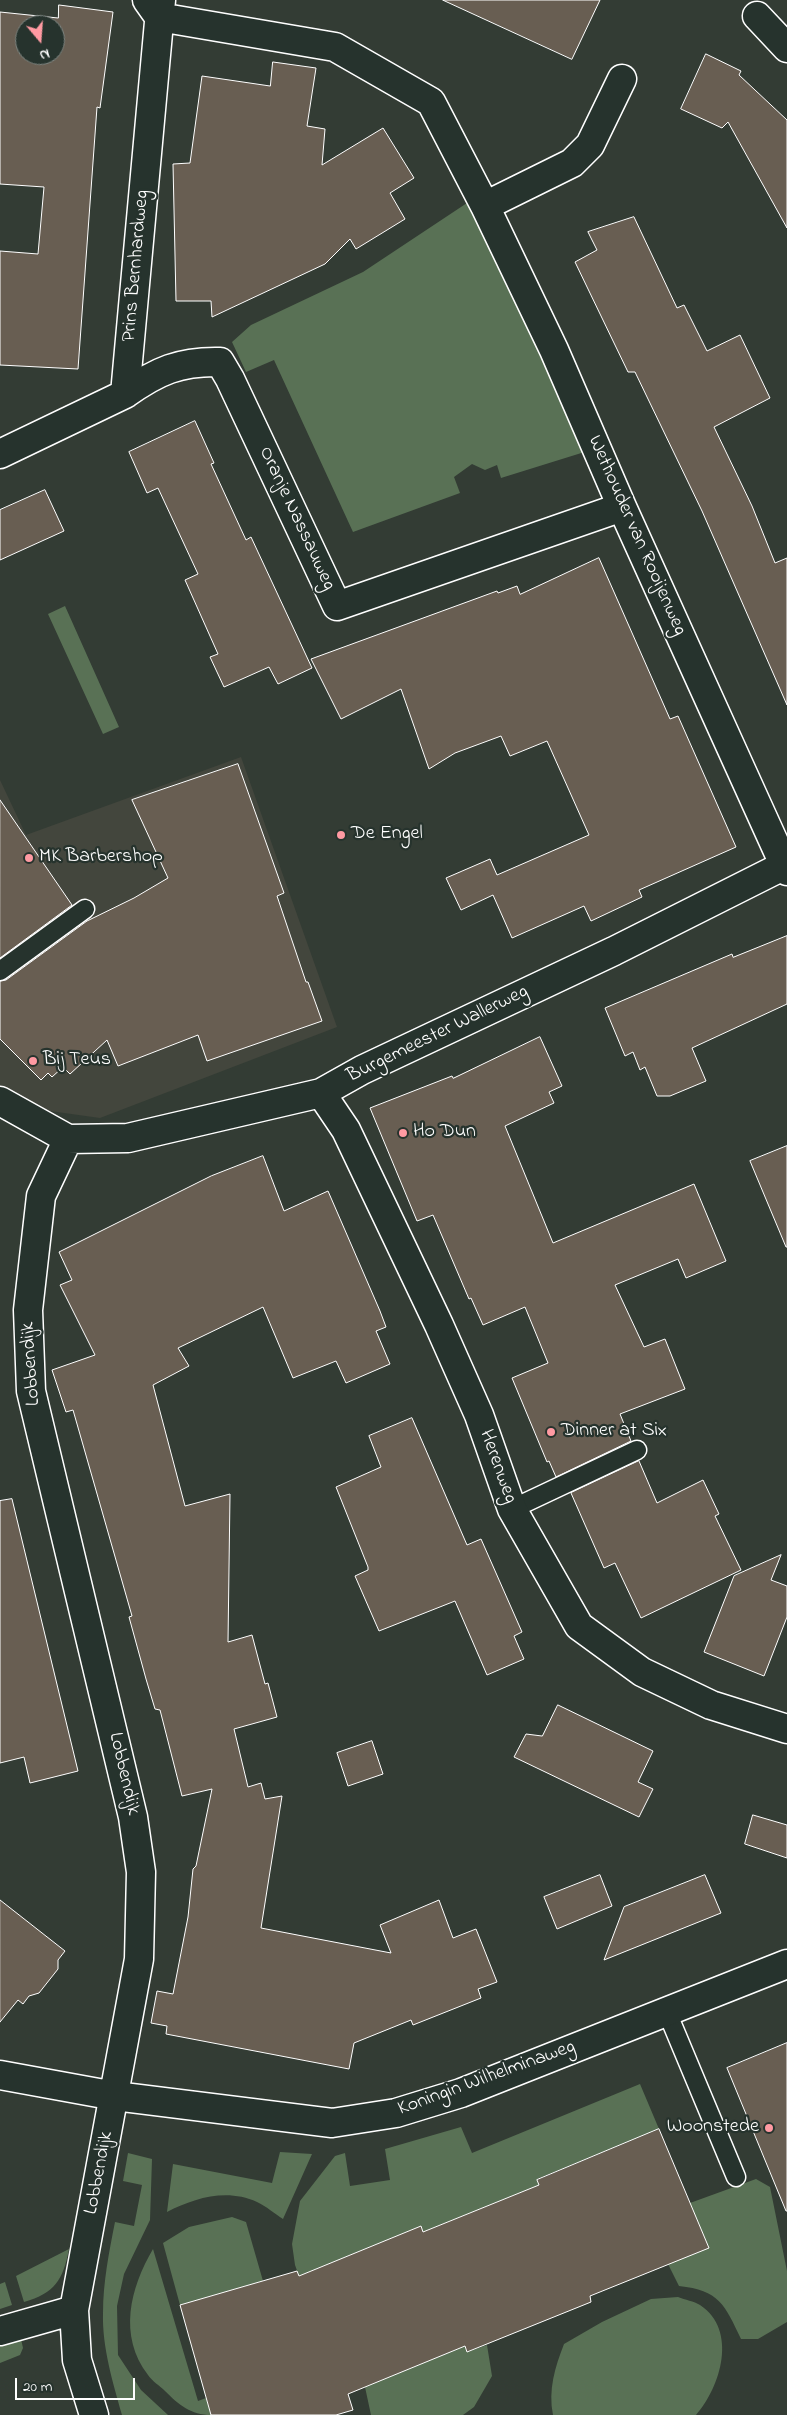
<!DOCTYPE html>
<style>
body{margin:0}
#map{position:relative;width:787px;height:2415px;overflow:hidden;background:#333c34;font-family:"Indie Flower",sans-serif}
canvas{display:block}
.north{position:absolute;left:15px;top:15px;width:50px;height:50px;box-sizing:border-box;background:#26332d;border:1px solid #7d8581;border-radius:50%;rotate:162deg;font-size:14px;font-weight:700;line-height:20px;text-align:center;color:#fff}
.north::after{content:'';display:block;margin:auto;width:18px;height:22px;background:#ff9aa2;clip-path:polygon(50% 0,100% 100%,50% 72%,0 100%)}
.scale{position:absolute;left:15px;top:2378px;width:120px;height:22px;box-sizing:border-box;border:2px solid #fff;border-top:0;padding-left:6px;font-size:15px;line-height:18px;white-space:nowrap;color:#fff;-webkit-text-stroke:4px #26332d;paint-order:stroke}
</style>
<div id="map">
<canvas width="787" height="2415"></canvas>
<div class="north">N</div>
<div class="scale">20 m</div>
</div>
<script>
const context = document.querySelector('canvas').getContext('2d');
context.lineJoin = 'round';
function fillPath(path, color) { context.fillStyle = color; context.fill(path, 'evenodd'); }
function stroke(path, color, width, dash) { context.strokeStyle = color; context.lineWidth = width; context.lineCap = dash ? 'butt' : 'round'; context.setLineDash(dash || []); context.stroke(path); }
function drawText(font, color, halo, rows, align = 'center') {
  context.font = font + ' "Indie Flower",sans-serif'; context.lineWidth = 4.5; context.setLineDash([]); context.textBaseline = 'middle'; context.strokeStyle = halo; context.fillStyle = color; for (const [text, x, y, turn = 0] of rows) {
    context.save(); context.translate(x, y); context.rotate((+turn || 0) * Math.PI / 180); context.textAlign = isNaN(turn) ? turn : align; if (halo) context.strokeText(text, 0, 0); context.fillText(text, 0, 0); context.restore();
  }
}
const built = new Path2D(`
 M241,757L337,1027L100,1118L0,1104V780L26,835Z`);
const green = new Path2D(`
 M467,203L591,450L501,478L497,465L485,470L472,464L454,477L460,493L353,532L274,360L246,372L232,342L251,325L363,272Z
 M65,606L119,727L103,734L48,614Z
 M640,2084L659,2129L537,2179L539,2185L423,2232L421,2226L299,2276L295,2265L292,2244L300,2201L335,2156L345,2153L350,2186L390,2180L385,2149L461,2127L472,2153Z
 M280,2152L312,2154L283,2219C275,2214 266,2206 257,2202C227,2188 194,2198 167,2212L173,2164L272,2183Z
 M128,2153L152,2159L150,2220L124,2274L117,2306L118,2355L141,2390L168,2415H122C113,2383 102,2347 103,2313C103,2283 109,2252 115,2222L134,2226L142,2185L123,2181Z
 M756,2179L770,2187L787,2271V2322L758,2339H741C725,2305 719,2290 679,2286L668,2264L690,2203Z
 M232,2217L246,2222L263,2281L180,2305L163,2243L189,2227Z
 M69,2249C63,2280 55,2293 24,2302L16,2276Z
 M153,2249L198,2401L206,2398L211,2415C191,2415 179,2405 165,2391C160,2386 152,2381 148,2375C118,2336 130,2288 153,2249Z
 M5,2282L12,2305L0,2309V2284Z
 M678,2297C685,2300 694,2301 700,2305C738,2330 721,2387 696,2415H553C548,2390 555,2367 564,2344L602,2322L651,2299Z
 M21,2339L23,2348L20,2355L0,2363V2343Z
 M487,2345L492,2376L474,2407L463,2415H371L365,2387L465,2346L467,2352Z`);
const building = new Path2D(`
 M443,0H600L572,59Z
 M59,5L113,12L100,108L97,107L78,369L0,365V251L38,254L44,187L0,184V12L58,18ZM25,25H55V55H25Z
 M706,54L741,71L739,75L787,120V228L728,122L722,128L681,109Z
 M273,62L316,68L307,126L325,129L322,165L383,128L414,178L390,193L405,219L356,249L350,239L325,264L212,317L211,301H176L173,164L190,163L202,76L270,86Z
 M634,217L677,308L684,305L707,351L740,335L770,398L714,427L752,506L775,563L787,558V705L702,511L635,372H628L575,262L597,250L588,232Z
 M195,421L214,463L211,464L246,540L251,537L312,668L278,684L269,667L224,687L210,657L218,654L185,580L198,574L158,488L147,493L129,452Z
 M45,490L64,531L0,560V510Z
 M599,558L670,719L678,716L736,847L639,890L642,897L591,921L584,906L512,938L493,895L461,910L446,878L490,859L497,875L589,835L547,741L510,756L501,736L455,753L429,769L401,689L341,719L311,659L497,591L498,593L517,586L520,594Z
 M238,764L284,893L277,896L306,982H308L322,1021L207,1061L198,1035L118,1066L107,1040L70,1074L63,1067L52,1077L48,1073L41,1080L0,1039V981L6,980L87,921L134,898L168,878L132,800Z
 M0,800L72,905L0,958Z
 M787,936V1004L692,1048L706,1081L670,1096H657L645,1067L640,1070L633,1052L625,1056L605,1008L732,954L733,957Z
 M540,1037L562,1086L549,1092L554,1103L505,1126L553,1243L694,1184L726,1261L686,1278L678,1259L615,1285L644,1347L665,1339L685,1389L620,1414L631,1441L556,1477L549,1461L547,1462L512,1378L548,1363L525,1307L483,1325L471,1298L469,1299L433,1215L417,1221L370,1108L452,1076L453,1078Z
 M787,1146V1247H786L750,1161Z
 M263,1156L284,1211L328,1191L380,1311L386,1327L376,1331L390,1364L346,1383L336,1361L293,1378L263,1307L178,1348L189,1366L153,1385L185,1506L230,1494L228,1642L252,1635L265,1684L268,1683L277,1717L234,1729L248,1787L261,1783L265,1799L282,1796L261,1928L391,1953L380,1925L439,1900L453,1938L476,1929L497,1982L478,1989L481,1998L413,2025L411,2020L354,2043L349,2069L166,2034L167,2026L151,2023L157,1991L173,1994L188,1917L193,1869L196,1866L212,1789L182,1796L160,1710L155,1709L146,1679L129,1617L132,1616L73,1410L66,1412L52,1370L95,1355L60,1285L72,1280L59,1252L211,1176Z
 M412,1418L467,1545L481,1539L522,1632L514,1636L524,1659L487,1675L455,1601L379,1631L355,1576L368,1570V1567L336,1487L381,1467L369,1436Z
 M639,1461L657,1503L703,1480L719,1514L715,1516L741,1570L641,1618L615,1563L604,1568L571,1493Z
 M12,1499L78,1771L30,1783L24,1757L0,1763V1501Z
 M781,1555L771,1580L787,1586V1617L764,1676L704,1652L734,1576Z
 M558,1705L653,1751L638,1782L653,1789L639,1817L514,1757L526,1734L542,1736Z
 M372,1741L383,1774L348,1786L337,1753Z
 M753,1815L787,1825V1858L745,1844Z
 M600,1875L612,1906L557,1929L544,1897Z
 M705,1875L721,1913L604,1960L624,1907Z
 M0,1900L65,1951L58,1960V1969L39,1993L29,1996L23,2004L18,2000L0,2022Z
 M787,2043V2211H786L727,2068Z
 M659,2129L709,2248L590,2296L591,2302L467,2352L465,2346L348,2394L353,2410L336,2415H211L180,2305L297,2271L299,2276L421,2226L423,2232L539,2185L537,2180Z`);
const lane = new Path2D(`
 M0,971L85,909
 M512,1509L637,1450
 M667,2012L736,2177`);
const street = new Path2D(`
 M147,0L159,17L335,47L431,102L485,206L554,350L622,507L787,871
 M757,16L787,48
 M485,206L572,163L590,145L622,79
 M125,394C157,371 180,361 220,362L230,379L337,606L622,507
 M0,454L125,394L161,0
 M321,1093L346,1130L439,1325L479,1415L512,1509L579,1626L642,1672L711,1705L787,1729
 M0,1101L68,1139
 M68,1139L41,1196L28,1310L31,1391L133,1817L141,1872L139,1959L74,2310L77,2360L94,2415
 M68,1139L128,1138L321,1093L362,1070L614,951L787,864
 M0,2075L115,2096L332,2123L396,2113L461,2093L787,1964
 M0,2331L74,2310`);
const markers = [
 [341,835,5,"#ff9aa2"],
 [29,858,5,"#ff9aa2"],
 [33,1061,5,"#ff9aa2"],
 [403,1133,5,"#ff9aa2"],
 [551,1432,5,"#ff9aa2"],
 [769,2128,5,"#ff9aa2"]
];
const streetNames = [
 ["Prins Bernhardweg",137,266,-85],
 ["Oranje Nassauweg",296,519,65],
 ["Wethouder van Rooijenweg",636,536,66],
 ["Burgemeester Wallerweg",438,1035,-26],
 ["Lobbendijk",32,1364,-94],
 ["Herenweg",497,1467,70],
 ["Lobbendijk",123,1774,77],
 ["Koningin Wilhelminaweg",487,2079,-20],
 ["Lobbendijk",100,2173,-79]
];
const poiNames = [
 ["De Engel",351,835],
 ["MK Barbershop",39,858],
 ["Bij Teus",43,1061],
 ["Ho Dun",413,1133],
 ["Dinner at Six",561,1432],
 ["Woonstede",759,2128,"right"]
];
fillPath(built, '#43463d');
fillPath(green, '#597155');
fillPath(building, '#685e52');
stroke(building, '#fff', 1);
stroke(lane, '#fff', 21);
stroke(street, '#fff', 31);
stroke(lane, '#26332d', 18);
stroke(street, '#26332d', 28);
for (const [x, y, r, color] of markers) { const dot = new Path2D(); dot.arc(x, y, r, 0, 2 * Math.PI); context.fillStyle = color; context.fill(dot); stroke(dot, '#26332d', 2); }
drawText('20px', '#fff', '#26332d', streetNames);
drawText('20px', '#fff', '#26332d', poiNames, 'left');
</script>
